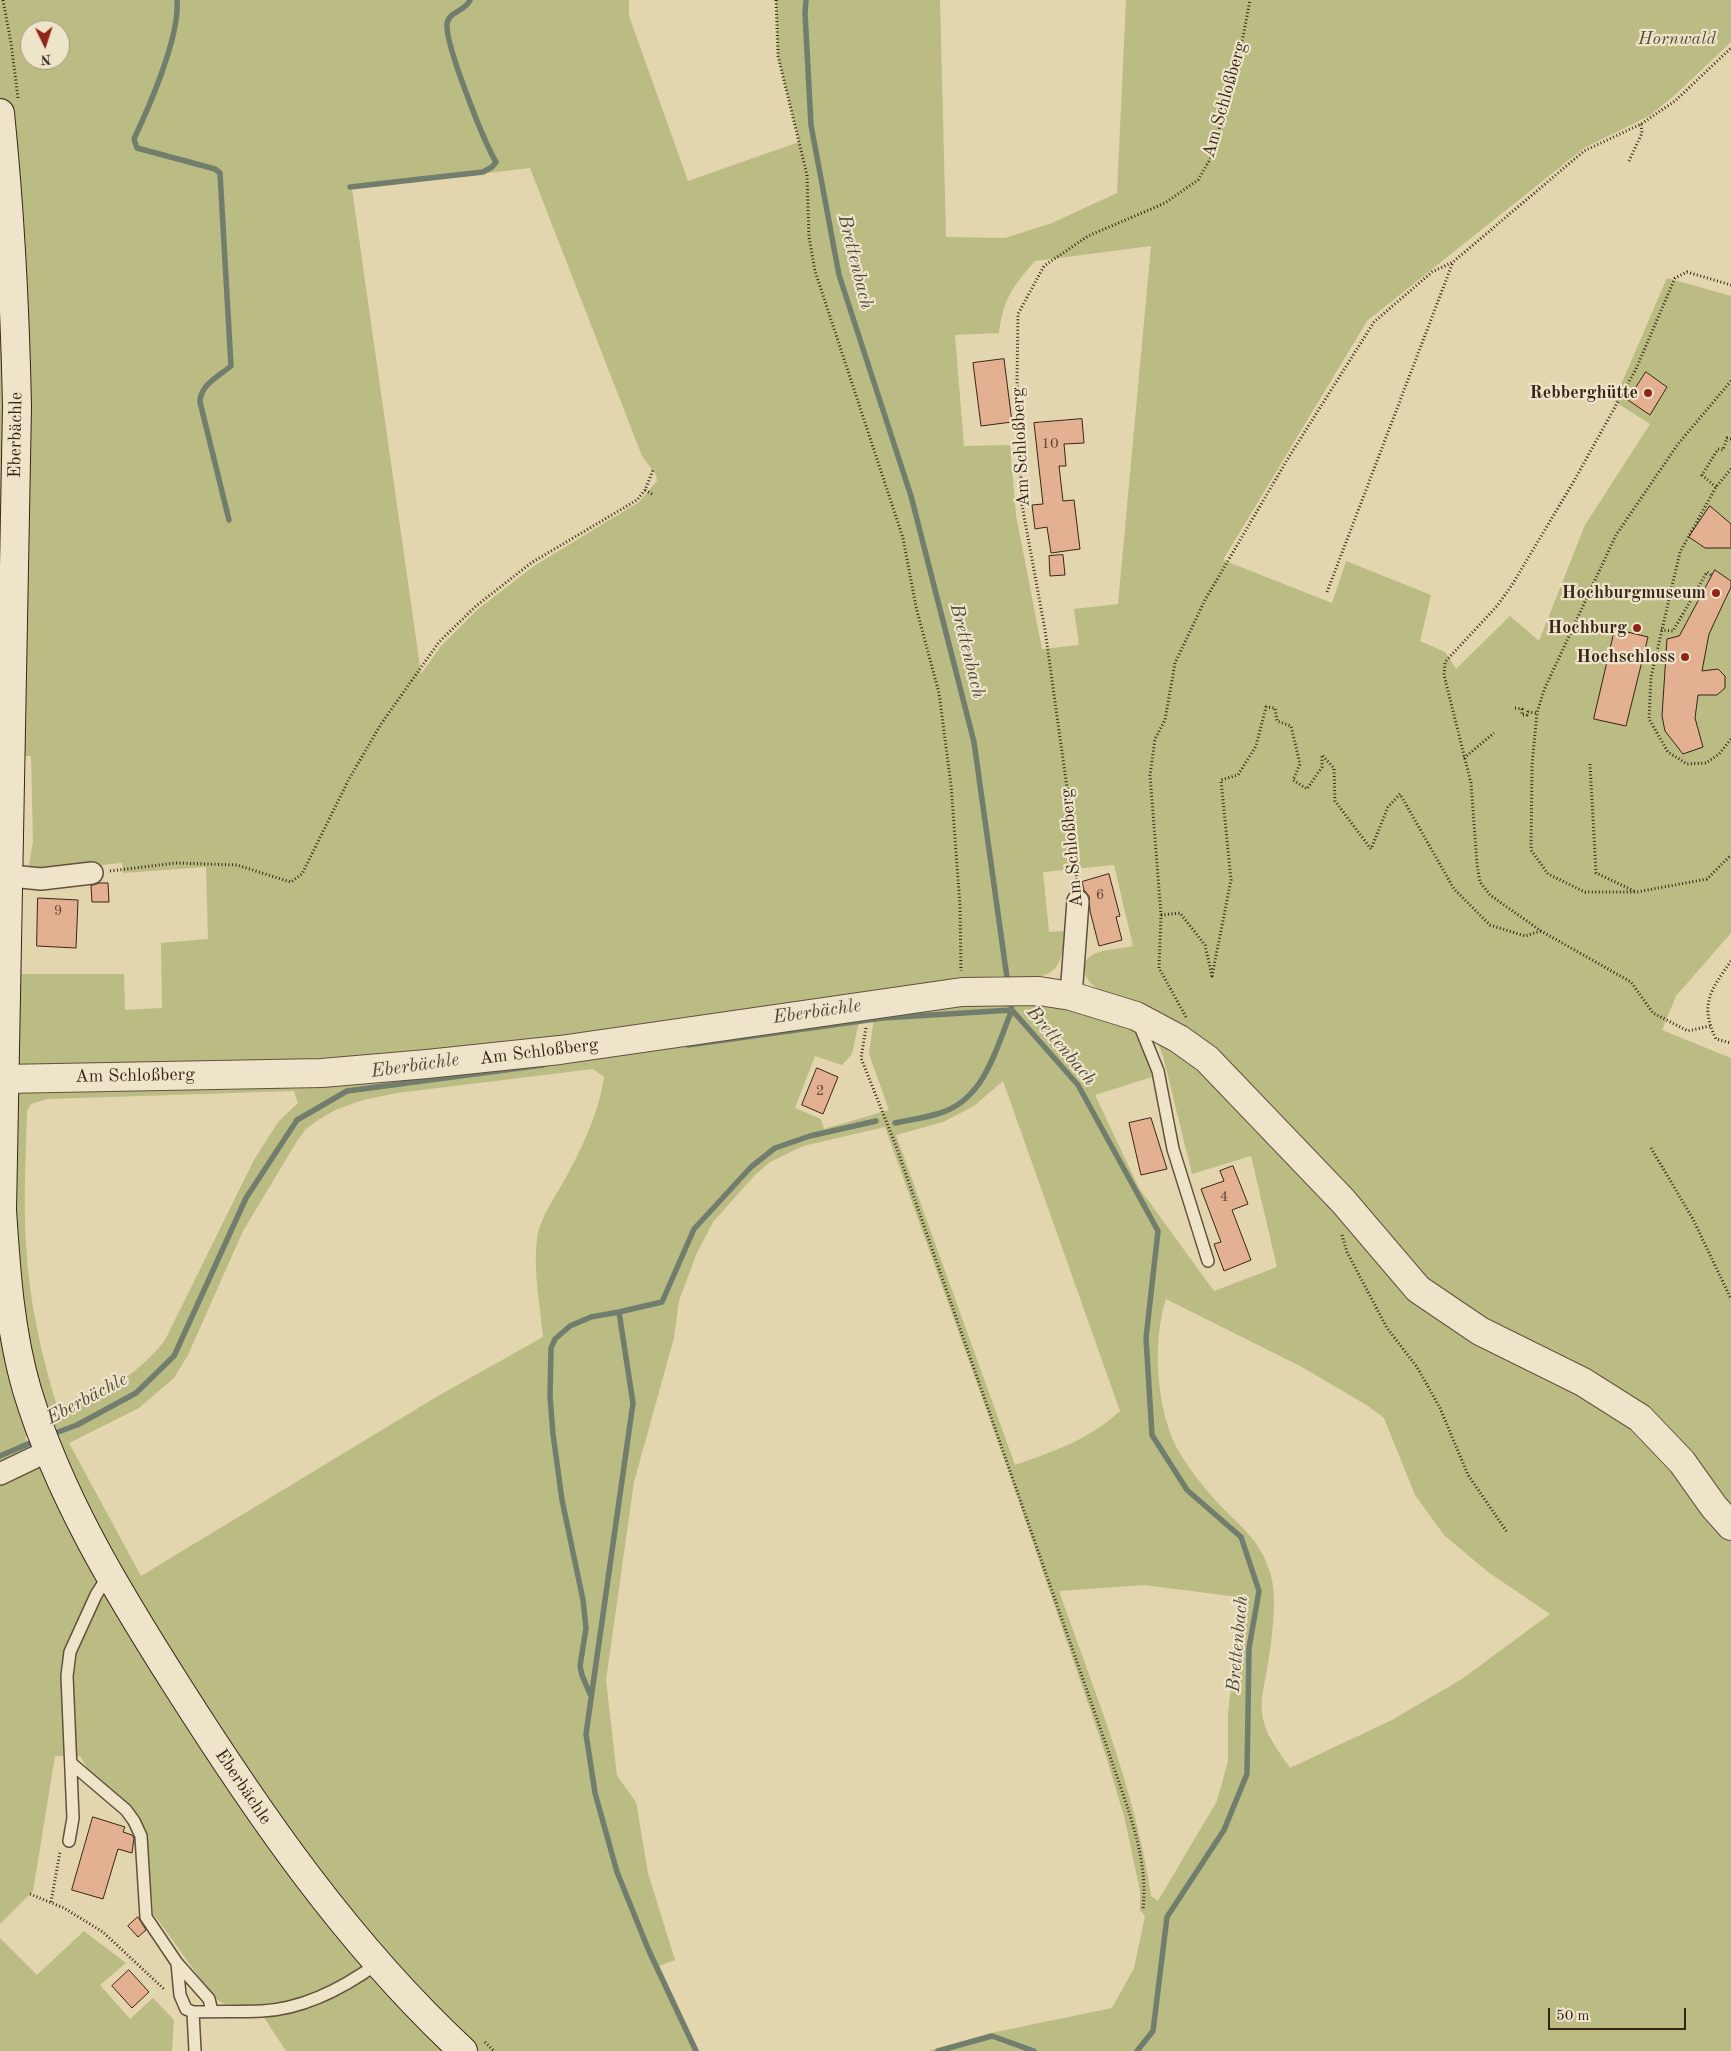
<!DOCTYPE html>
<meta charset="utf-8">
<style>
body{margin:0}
#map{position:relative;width:1731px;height:2051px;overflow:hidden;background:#e3d5ad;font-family:"Old Standard TT",serif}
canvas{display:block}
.north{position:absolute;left:20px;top:20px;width:50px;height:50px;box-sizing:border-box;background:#ede4ca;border:1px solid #a59883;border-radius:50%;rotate:176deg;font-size:14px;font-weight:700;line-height:20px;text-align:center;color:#392518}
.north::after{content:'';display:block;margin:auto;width:18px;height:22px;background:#8f2418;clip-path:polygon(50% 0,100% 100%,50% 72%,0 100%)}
.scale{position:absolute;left:1548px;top:2008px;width:138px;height:22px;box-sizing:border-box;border:2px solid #392518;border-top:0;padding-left:6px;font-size:15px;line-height:18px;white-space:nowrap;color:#392518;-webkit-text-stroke:4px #ede4ca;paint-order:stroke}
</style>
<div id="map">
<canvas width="1731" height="2051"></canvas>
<div class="north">N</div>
<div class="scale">50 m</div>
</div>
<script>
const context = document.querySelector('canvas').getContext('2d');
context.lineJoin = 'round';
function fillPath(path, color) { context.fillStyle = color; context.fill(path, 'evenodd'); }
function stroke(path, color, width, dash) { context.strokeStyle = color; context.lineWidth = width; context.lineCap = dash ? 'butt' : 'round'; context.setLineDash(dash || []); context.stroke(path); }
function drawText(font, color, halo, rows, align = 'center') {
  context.font = font + ' "Old Standard TT",serif'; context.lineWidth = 4.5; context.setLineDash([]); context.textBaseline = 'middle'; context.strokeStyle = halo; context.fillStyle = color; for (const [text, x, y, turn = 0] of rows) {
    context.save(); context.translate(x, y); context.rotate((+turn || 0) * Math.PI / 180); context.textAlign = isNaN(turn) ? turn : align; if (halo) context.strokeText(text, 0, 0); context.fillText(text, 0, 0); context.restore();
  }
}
const green = new Path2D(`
 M0,0H629V16L688,181L799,142L778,56L776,0H940L946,237L1005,238L1052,223L1117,193L1126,0H1731V42L1674,96L1649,116L1584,148L1367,321L1223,560L1332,603L1346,561L1431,595L1420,641L1445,652L1456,669L1510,616L1539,641L1585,525L1650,424L1614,401L1667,278L1731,296V933L1676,996L1662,1030L1731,1058V2051H928L991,2033L1112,2008L1134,1968L1145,1916L1140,1910V1891L1124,1816L1106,1756L1007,1467L885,1127L803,1146L770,1162L755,1175L713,1222L696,1255L679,1301L674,1338L634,1482L606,1680L617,1776L636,1802L648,1873L675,1960L659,1966L699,2051H286L263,2016L262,2006L224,2004L214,1998L153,1913L147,1837L142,1824L131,1807L89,1771L80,1756H55L33,1891L0,1924V958H21L22,974H124L125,1010L162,1008L161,943L208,939L206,867L123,873L122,863L28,872L33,841L31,756L1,754L0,782ZM30,30H60V60H30ZM530,168L642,456L656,475L657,481L639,502L534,566L477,610L441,646L421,674L352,189ZM1151,246L1118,604L1074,609L1079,645L1042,649L1016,515L1010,445L964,446L955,335L999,333C1003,299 1013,286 1035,261ZM1114,865L1133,946C1121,949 1105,949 1094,954C1088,957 1084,962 1084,969C1087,994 1125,1000 1144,1007L1163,1056L1192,1174L1251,1156L1277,1267L1214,1291L1139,1188L1095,1095L1152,1077C1149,1063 1147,1045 1138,1033C1117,1003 1027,1004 993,1003L994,976C1037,977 1064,987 1064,931L1049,932L1043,872ZM860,1017H874L869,1054L889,1110L824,1129L821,1119L795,1108L815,1056L842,1065L852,1054ZM593,1069L604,1077C599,1113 582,1148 565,1179C555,1197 540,1218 537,1238C533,1270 540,1305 543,1337L438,1396L141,1576L69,1443L139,1408L174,1378L188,1355L243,1231L297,1141L306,1129L318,1120L335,1110L363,1100L397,1093ZM1003,1081L1120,1411C1090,1439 1053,1452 1015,1465L896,1135L943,1122L974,1106ZM294,1091L298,1103L278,1122L254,1160L165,1340C138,1376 99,1395 59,1413C42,1359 29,1301 26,1245C23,1200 26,1155 27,1111L31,1104L48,1099ZM1166,1299L1302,1367L1368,1406L1384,1418L1415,1495L1444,1535L1488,1572L1550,1614L1462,1679L1392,1720L1290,1768C1280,1753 1267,1737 1263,1719C1259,1702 1264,1686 1267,1670C1271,1644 1278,1601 1271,1576C1261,1539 1240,1527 1216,1501C1202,1485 1189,1469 1178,1450C1156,1410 1152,1341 1166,1299ZM55,1425L60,1438L29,1449L25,1437ZM1144,1585L1238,1597L1239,1621L1228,1713V1761L1217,1801L1158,1901L1151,1896C1136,1791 1094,1691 1059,1591Z
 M84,1931L126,1963L100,1985L130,2019L153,1998L174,2020L172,2051H0V1938L37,1975Z`);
const stream = new Path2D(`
 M177,0C180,36 150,105 134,139L137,148L215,169L220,173L231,366C219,376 200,385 200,402L229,520
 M806,0L805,13L811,125L839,275L911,496L974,742L1008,985
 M350,187L483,172L492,167L496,162C484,142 445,44 447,24C448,12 466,11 470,0
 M1010,999L1012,1010L1078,1085L1158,1231L1146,1338L1152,1435L1187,1490L1241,1537L1259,1591L1249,1648L1247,1774L1224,1830L1167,1917L1153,2031L1137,2051
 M688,1045L883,1018L1012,1010C995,1050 985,1101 937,1114C924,1118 909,1120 895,1123
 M50,1435L77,1425L136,1393L174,1356L246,1198L297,1120L347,1091L543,1065
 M0,1456L37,1440
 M590,1694L582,1675L580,1666L586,1628L583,1600L562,1500L553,1434L550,1396L551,1348L555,1339L570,1326L591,1317L619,1312
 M696,2051L649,1951L617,1872L595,1793L586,1734L633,1403L619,1312L662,1302L694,1229L751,1167L775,1148L810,1136L876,1121
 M938,2051L992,2036L1034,2051`);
const building = new Path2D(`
 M1004,359L1012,422L981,426L973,363Z
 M1646,372L1667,387L1650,415L1628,400Z
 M1082,419L1084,443L1064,444L1066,466H1059L1063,501L1074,500L1080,549L1051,553L1047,527L1035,529L1032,505L1043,504L1034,423Z
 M1710,506L1731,524V548H1705L1689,537Z
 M1063,555L1065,575L1050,576L1049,556Z
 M1715,570L1731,581V587L1709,634L1702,671L1718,669L1725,676V688L1717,695H1698L1695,718L1703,747L1683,754L1665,731L1662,716L1667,639L1679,636Z
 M1615,629L1648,637L1626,726L1594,719Z
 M1109,874L1120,916L1116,917L1122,940L1099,946L1090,911L1089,896L1084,890L1082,882Z
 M100,883H108L109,902H92L91,886Z
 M38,898L78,900L76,948L37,946Z
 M817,1068L838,1077L823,1114L802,1105Z
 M1151,1118L1167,1169L1141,1175L1129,1123Z
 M1233,1166L1248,1204L1232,1210L1251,1260L1224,1271L1214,1244L1221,1242L1201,1189L1224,1181L1220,1171Z
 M93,1817L125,1827L123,1832L132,1835L134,1838L132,1853L118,1849L103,1899L72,1890Z
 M138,1917L146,1930L138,1937L128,1926Z
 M129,1970L149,1992L132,2008L112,1986Z`);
const path = new Path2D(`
 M3,0L11,43L18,98
 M776,0L778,56L807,175L809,237L815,271L903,538L916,607L939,693L951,785L960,905L961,971
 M1629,161L1642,133L1641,124
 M1731,381L1678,444L1616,535L1544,690L1537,713L1532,765L1531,850L1548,874L1585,892H1637L1707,879L1731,855
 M1731,469L1716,487L1680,552L1651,677L1649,719L1668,752L1687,764L1706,763L1719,754L1731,739
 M1716,487L1702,475L1718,449L1723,450L1727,438L1731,439
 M652,494L645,490L653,470
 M1327,592L1453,262
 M1661,630L1673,631L1707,572L1711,575
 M1515,708L1522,709V715H1527L1528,712L1537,713
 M1464,758L1494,733
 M1590,764L1596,873L1634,891
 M110,871L176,863L237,865L284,880L291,882L302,874L349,779L381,724L439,642L476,606L531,563L637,500L645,490
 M1077,883L1069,802L1045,630L1022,505L1017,382L1018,314L1044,266L1088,236L1165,203L1198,180L1212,156L1243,37L1250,0
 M1161,915L1180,913L1205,945L1212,976L1231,880L1221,780L1238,775L1256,746L1266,707L1275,708L1277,721L1291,726L1300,764L1293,780L1307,789L1322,767V755L1334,768L1335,801L1371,849L1388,807L1400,794L1454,889L1490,925L1525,936L1541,931
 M1731,961C1711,990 1699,1004 1716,1039L1731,1043
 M1186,1017L1159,968L1161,915L1150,775L1155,739L1165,720L1175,663L1205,600L1287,460L1374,322L1432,272L1453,262L1584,151L1641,124L1675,101L1731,48
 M1710,1026L1688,1031L1653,1013L1631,982L1541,931L1490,895L1480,882L1477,864L1471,783L1444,675L1445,662L1497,606L1512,585L1574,481L1636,369L1675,278L1687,272L1731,285
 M866,1028L861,1058L896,1146L1110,1756C1126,1805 1149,1857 1143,1909
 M1651,1148L1693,1219L1731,1299
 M1342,1235L1347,1252L1387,1328L1417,1367L1440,1408L1468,1475L1507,1532
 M30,1894L64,1908L103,1932L165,1990
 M51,1902L60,1852
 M485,2042L494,2051`);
const service = new Path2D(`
 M1139,1024L1158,1071L1173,1149L1208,1261
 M72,1764L126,1810L134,1821L141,1836L146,1917L177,1963L209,1999L212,2011
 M69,1841L73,1818L67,1676L70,1652L96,1595L108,1576
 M177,1963L180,1995L186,2009L193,2012C216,2011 239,2012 262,2011C304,2009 345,1987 378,1963
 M193,2012L195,2051`);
const minor = new Path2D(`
 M0,875L41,879L92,873
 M1071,996L1078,901
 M0,1474L48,1451`);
const tertiary = new Path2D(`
 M3,1079L322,1073L427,1064L560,1050L962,992L1039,991L1071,996L1136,1016L1179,1039L1207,1059L1343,1201L1418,1289L1480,1331L1583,1382L1640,1418L1682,1462L1714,1507L1731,1526`);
const secondary = new Path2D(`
 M0,113C10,211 15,308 17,406L2,1210C6,1271 10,1332 27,1390C59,1496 117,1591 176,1684C259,1815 348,1944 463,2051`);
const markers = [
 [1648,393,5,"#8f2418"],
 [1716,593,5,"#8f2418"],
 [1637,628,5,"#8f2418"],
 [1685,657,5,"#8f2418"]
];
const numberNames = [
 ["10",1050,444],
 ["6",1100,895],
 ["9",58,911],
 ["2",820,1091],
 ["4",1224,1197]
];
const parkNames = [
 ["Hornwald",1677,39]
];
const streetNames = [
 ["Am Schloßberg",1225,100,-74],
 ["Eberbächle",16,435,-89],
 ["Am Schloßberg",1021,447,-93],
 ["Am Schloßberg",1072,848,-95],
 ["Am Schloßberg",539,1052,-7],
 ["Am Schloßberg",135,1076,-1],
 ["Eberbächle",243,1787,56]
];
const poiNames = [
 ["Rebberghütte",1638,393],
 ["Hochburgmuseum",1706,593],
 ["Hochburg",1627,628],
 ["Hochschloss",1675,657]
];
const waterNames = [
 ["Brettenbach",855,262,76],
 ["Brettenbach",967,651,76],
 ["Eberbächle",817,1012,-8],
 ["Brettenbach",1061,1046,50],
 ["Eberbächle",415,1066,-8],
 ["Eberbächle",87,1399,-28],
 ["Brettenbach",1238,1644,-85]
];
fillPath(green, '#bbbb84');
stroke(stream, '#717e6d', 5.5);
fillPath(building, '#e3b091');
stroke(building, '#392518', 1);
stroke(service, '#64513d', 14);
stroke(minor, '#64513d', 24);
stroke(tertiary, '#64513d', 30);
stroke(secondary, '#392518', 30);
stroke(path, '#392518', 3, [1, 2.5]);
stroke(service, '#ede4ca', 11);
stroke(minor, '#ede4ca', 21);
stroke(tertiary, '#ede4ca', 28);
stroke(secondary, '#ede4ca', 28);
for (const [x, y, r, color] of markers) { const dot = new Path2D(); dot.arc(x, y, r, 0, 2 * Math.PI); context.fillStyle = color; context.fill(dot); stroke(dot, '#ede4ca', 2); }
drawText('15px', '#644836', null, numberNames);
drawText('italic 18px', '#5a4a33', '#ede4ca', parkNames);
drawText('18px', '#392518', '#ede4ca', streetNames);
drawText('bold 18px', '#392518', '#ede4ca', poiNames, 'right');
drawText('italic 19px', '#504a3b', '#ede4ca', waterNames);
</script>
